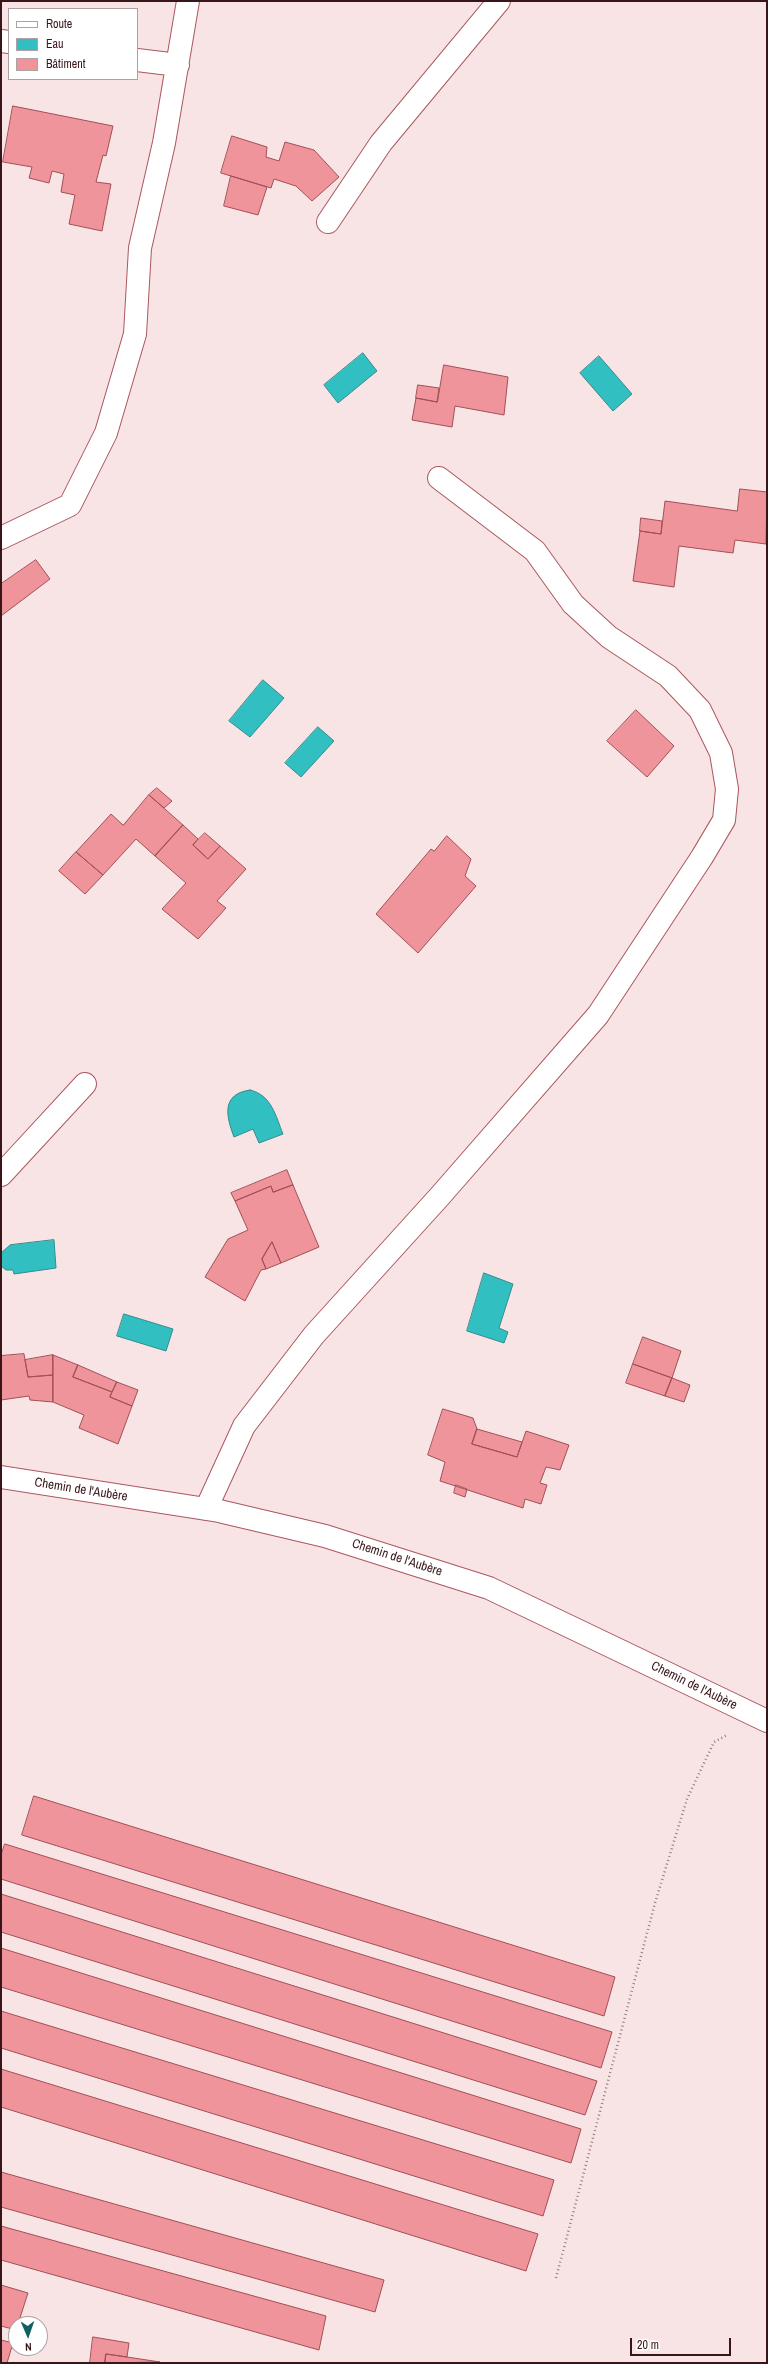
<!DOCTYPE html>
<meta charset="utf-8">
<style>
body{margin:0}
#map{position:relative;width:768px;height:2364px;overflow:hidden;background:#f8e4e5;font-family:"Archivo Narrow",sans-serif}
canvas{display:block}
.frame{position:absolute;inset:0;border:2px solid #371518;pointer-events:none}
.legend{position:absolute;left:8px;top:8px;width:130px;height:72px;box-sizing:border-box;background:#fff;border:1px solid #afa1a3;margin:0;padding:5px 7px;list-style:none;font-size:12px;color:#371518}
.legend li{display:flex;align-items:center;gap:8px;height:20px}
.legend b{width:20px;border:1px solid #afa1a3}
.north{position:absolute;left:8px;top:2316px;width:40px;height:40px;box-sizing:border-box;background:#fff;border:1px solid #afa1a3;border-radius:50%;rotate:178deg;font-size:11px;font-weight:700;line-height:16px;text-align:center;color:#371518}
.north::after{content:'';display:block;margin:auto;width:14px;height:18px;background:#106262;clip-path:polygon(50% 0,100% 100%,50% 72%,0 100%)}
.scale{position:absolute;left:630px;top:2338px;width:101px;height:18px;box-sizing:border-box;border:2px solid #371518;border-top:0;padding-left:5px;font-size:12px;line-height:14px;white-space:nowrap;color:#371518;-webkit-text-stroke:3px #fff;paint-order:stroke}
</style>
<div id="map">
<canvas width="768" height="2364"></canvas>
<div class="frame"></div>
<ul class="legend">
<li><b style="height:5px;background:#fff"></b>Route</li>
<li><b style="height:11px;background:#31bfc1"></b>Eau</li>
<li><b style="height:11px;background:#ef949a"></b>Bâtiment</li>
</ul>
<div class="north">N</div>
<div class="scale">20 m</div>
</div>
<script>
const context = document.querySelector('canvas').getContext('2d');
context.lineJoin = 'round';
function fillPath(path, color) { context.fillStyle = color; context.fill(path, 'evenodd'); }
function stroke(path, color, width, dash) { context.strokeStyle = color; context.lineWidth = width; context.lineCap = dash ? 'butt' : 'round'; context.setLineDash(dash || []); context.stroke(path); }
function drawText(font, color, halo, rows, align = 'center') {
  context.font = font + ' "Archivo Narrow",sans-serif'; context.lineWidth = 3; context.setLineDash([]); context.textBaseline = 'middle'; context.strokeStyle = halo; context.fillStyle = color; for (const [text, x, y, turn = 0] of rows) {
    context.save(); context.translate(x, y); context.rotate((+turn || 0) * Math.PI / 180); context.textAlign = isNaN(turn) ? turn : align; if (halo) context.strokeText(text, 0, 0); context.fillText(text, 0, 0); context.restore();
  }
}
const water = new Path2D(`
 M363,353L377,371L338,403L324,385Z
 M599,356L632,394L613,411L580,373Z
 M263,680L284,698L250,737L229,721Z
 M318,727L334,741L301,777L285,763Z
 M250,1090C272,1095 276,1117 283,1134L259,1143L253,1129L234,1137C226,1116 221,1094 250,1090Z
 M54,1240L56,1268L14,1274L13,1270H6L1,1266V1253L10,1245Z
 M484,1273L513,1284L499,1328L508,1332L504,1343L467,1331Z
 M124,1314L173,1329L166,1351L117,1336Z`);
const building = new Path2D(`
 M13,106L113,126L106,156L103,155L96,182L111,184L102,231L69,224L75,195L61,192L64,174L52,171L49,183L29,178L32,167L3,162Z
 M232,136L267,147L266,157L279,161L285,142L314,150L339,177L312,201L296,186L274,179L271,188L221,173Z
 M231,176L267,187L258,215L224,206Z
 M444,365L508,377L504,415L455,406L452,427L412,420L416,398L437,402Z
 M418,385L439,388L437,402L416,398Z
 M740,489L767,492L766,544L735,540L733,553L679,546L674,587L633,581L640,531L661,534L665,501L737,511Z
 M641,518L662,521L661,534L640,531Z
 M36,560L50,579L1,616V584Z
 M636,710L674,746L647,777L607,741Z
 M157,788L172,801L164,808L149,795Z
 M149,795L183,825L155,856L136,839L103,875L76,852L111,814L123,825Z
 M183,825L198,839L193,845L208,859L220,846L246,869L217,901L226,908L198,939L162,909L186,883L155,856Z
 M205,833L220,846L208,859L193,845Z
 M447,836L471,859L465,876L476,886L418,953L376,914L431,849L434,851Z
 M76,852L103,875L85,894L59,871Z
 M287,1170L293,1185L273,1192L271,1186L235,1201L231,1193Z
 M293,1185L319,1247L281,1263L272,1242L262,1259L266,1269L261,1270L245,1301L205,1277L228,1239L248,1230L235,1201L271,1186L273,1192Z
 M272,1242L281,1263L266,1269L262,1259Z
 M643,1337L681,1351L672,1378L633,1364Z
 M24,1354L28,1377L53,1375V1402L30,1400L29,1396L1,1400V1356Z
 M53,1355L78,1365L73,1377L112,1392L110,1397L132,1406L118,1444L79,1428L84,1415L53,1402Z
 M53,1355V1375L28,1377L25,1360Z
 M633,1364L672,1378L665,1396L626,1383Z
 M78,1365L117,1382L112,1392L73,1377Z
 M672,1378L690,1385L684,1402L665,1396Z
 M117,1382L138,1390L132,1406L110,1397Z
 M443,1409L473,1418L477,1429L472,1444L517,1457L526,1431L569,1445L560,1470L546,1467L540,1483L547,1485L541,1504L525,1499L523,1508L440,1481L445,1462L428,1455Z
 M477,1429L522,1442L517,1457L472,1444Z
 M456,1485L467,1489L465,1497L454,1493Z
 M34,1796L615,1977L604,2016L22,1835Z
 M5,1844L612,2032L601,2068L1,1879V1855Z
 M1,1894L597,2081L585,2115L1,1932Z
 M1,1948L581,2129L571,2163L1,1987Z
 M1,2011L554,2180L543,2216L1,2048Z
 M1,2069L538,2234L526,2271L1,2107Z
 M1,2172L384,2280L375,2312L1,2207Z
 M1,2226L326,2316L319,2350L1,2260Z
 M1,2285L28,2293L18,2324H16V2330L1,2326Z
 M93,2337L129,2343L127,2357L106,2354L105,2363H90Z
 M1,2340L13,2343L7,2363H1Z
 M106,2354L127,2357L160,2362L105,2363Z`);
const path = new Path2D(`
 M556,2278L655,1903L687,1799L714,1742L727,1735`);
const street = new Path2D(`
 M1,41L9,42
 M137,60L178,65
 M328,222L381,143L499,1
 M1,538L70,505L106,433L135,334L140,248L164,143L188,1
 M1,1175L85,1084
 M1,1477L219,1511L325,1536L489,1588L767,1721
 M206,1509L244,1426L314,1335L440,1196L598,1015L702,857L724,820L727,789L721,753L700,710L668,676L609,637L573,604L535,551L439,478`);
const streetNames = [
 ["Chemin de l'Aubère",81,1490,9],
 ["Chemin de l'Aubère",397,1558,18],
 ["Chemin de l'Aubère",694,1686,26]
];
fillPath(water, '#31bfc1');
stroke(water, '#338c8e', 1);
fillPath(building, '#ef949a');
stroke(building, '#a24f56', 1);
stroke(street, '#ab575e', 24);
stroke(path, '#95797c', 2.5, [1, 3]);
stroke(street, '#fff', 22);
drawText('13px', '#371518', '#fff', streetNames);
</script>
